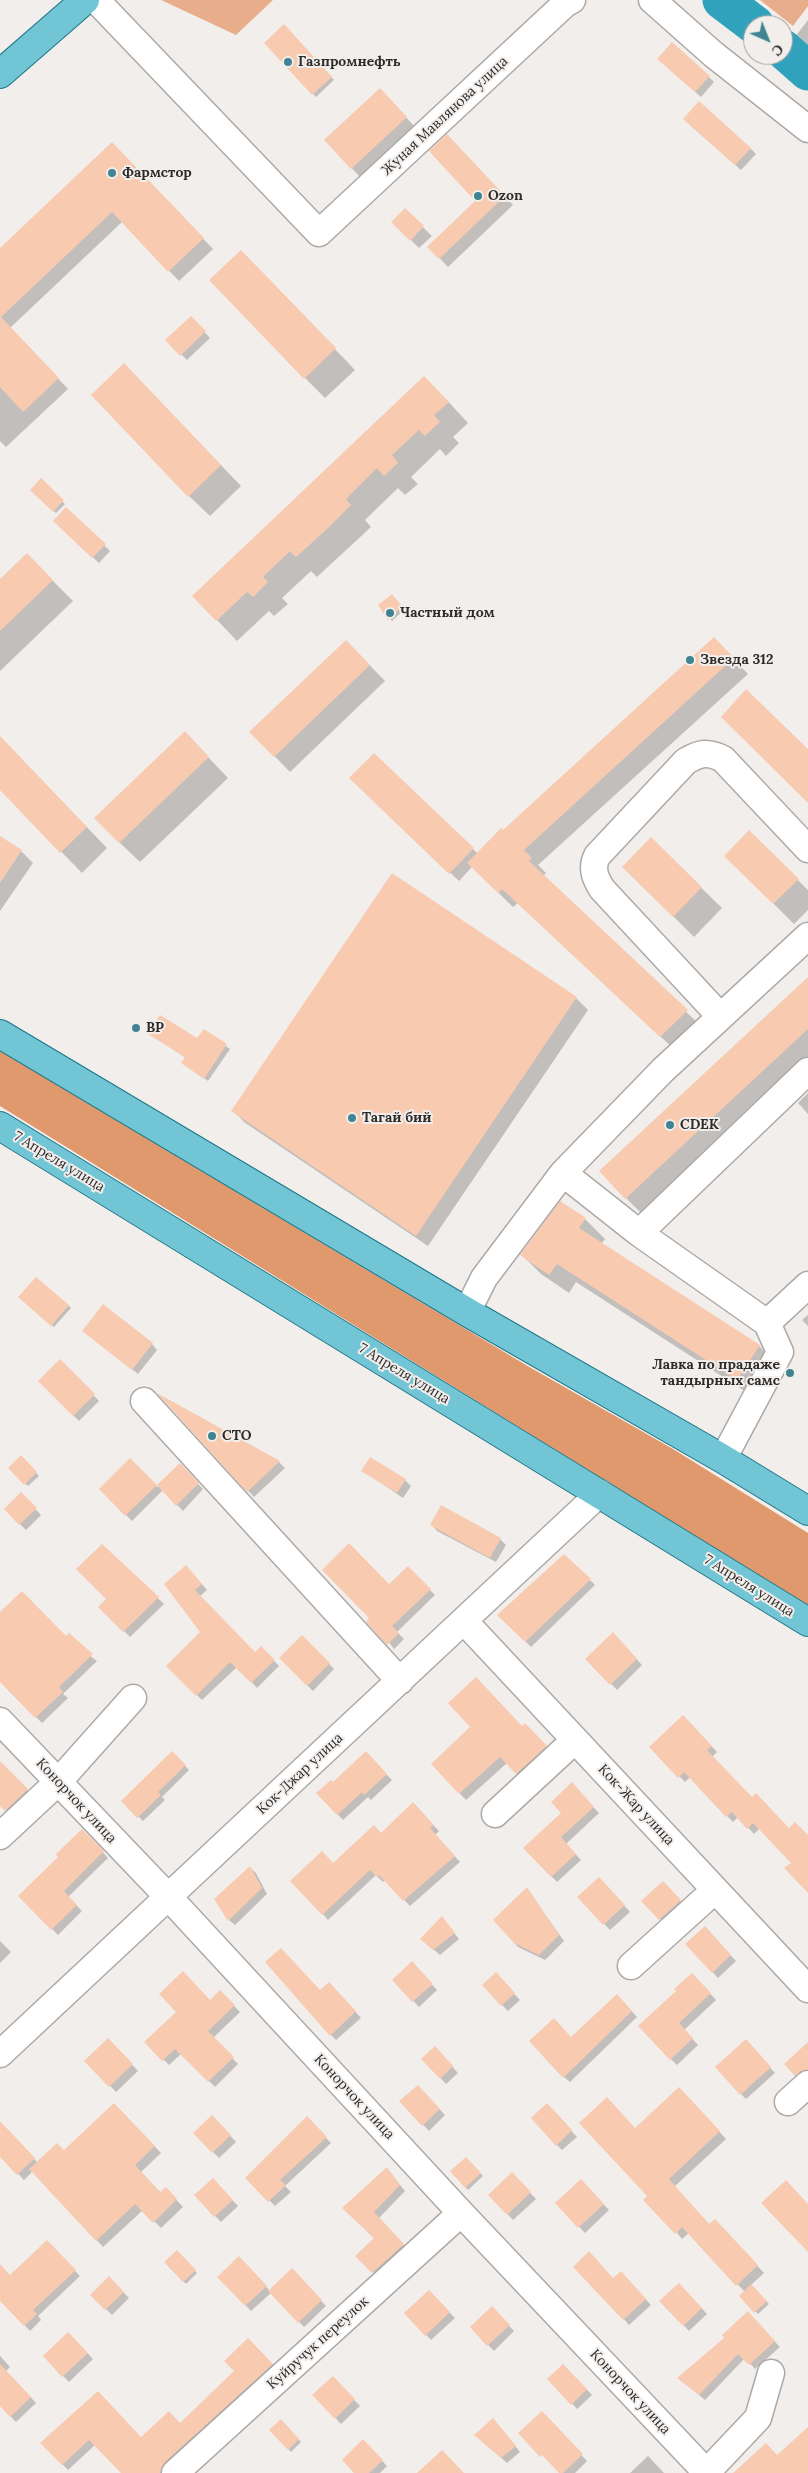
<!DOCTYPE html>
<meta charset="utf-8">
<style>
body{margin:0}
#map{position:relative;width:808px;height:2473px;overflow:hidden;background:#f2eeec;font-family:Lora,serif}
canvas{display:block}
.north{position:absolute;left:743px;top:15px;width:50px;height:50px;box-sizing:border-box;background:#f2eeec;border:1px solid #a3a09f;border-radius:50%;rotate:136deg;font-size:14px;font-weight:700;line-height:20px;text-align:center;color:#2d2c2b}
.north::after{content:'';display:block;margin:auto;width:18px;height:22px;background:#408393;clip-path:polygon(50% 0,100% 100%,50% 72%,0 100%)}
</style>
<div id="map">
<canvas width="808" height="2473"></canvas>
<div class="north">С</div>
</div>
<script>
const context = document.querySelector('canvas').getContext('2d');
context.lineJoin = 'round';
function fillPath(path, color) { context.fillStyle = color; context.fill(path, 'evenodd'); }
function stroke(path, color, width, dash) { context.strokeStyle = color; context.lineWidth = width; context.lineCap = dash ? 'butt' : 'round'; context.setLineDash(dash || []); context.stroke(path); }
function drawText(font, color, halo, rows, align = 'center') {
  context.font = font + ' Lora,serif'; context.lineWidth = 4; context.setLineDash([]); context.textBaseline = 'middle'; context.strokeStyle = halo; context.fillStyle = color; for (const [text, x, y, turn = 0] of rows) {
    context.save(); context.translate(x, y); context.rotate((+turn || 0) * Math.PI / 180); context.textAlign = isNaN(turn) ? turn : align; if (halo) context.strokeText(text, 0, 0); context.fillText(text, 0, 0); context.restore();
  }
}
const green = new Path2D(`
 M161,0H273L236,35Z
 M760,0H808V6L793,26Z`);
const forest = new Path2D(`
 M0,1051L531,1368L673,1449L808,1533V1606L0,1106Z`);
const shadow = new Path2D(`
 M808,20V49L794,38Z
 M284,26L334,80L316,97L266,43Z
 M665,65L709,77L714,82L701,97Z
 M389,99L415,127L360,177L326,141Z
 M690,125L750,148L756,154L741,170Z
 M456,145L513,205L448,267L429,247L477,201Z
 M122,154L213,249L179,281L122,222L10,328L68,389L6,447L0,441V249Z
 M405,210L432,236L419,248L393,222Z
 M261,272L355,370L325,398L305,378Z
 M191,317L210,338L187,360L167,340Z
 M145,386L241,486L210,516L189,496Z
 M445,398L468,423L453,437L459,443L446,456L440,449L411,477L418,484L405,495L398,488L365,520L371,527L317,577L311,571L282,598L288,604L274,616L269,611L237,641L217,620Z
 M41,480L65,504L56,513L32,490Z
 M67,509L110,551L99,563L55,521Z
 M47,575L73,601L0,671V581Z
 M392,596L404,610L392,621L380,606Z
 M346,641L385,681L290,772L251,732Z
 M728,653L748,674L538,865L546,873L543,876L701,1026L676,1051L518,903L513,907L472,867L459,881L360,787L374,754L478,854Z
 M0,737L107,848L82,873L0,789Z
 M205,754L228,778L140,862L119,842Z
 M749,832L808,890V910L794,924L726,856Z
 M0,837L21,851L33,863L0,911Z
 M651,839L722,908L694,937L624,867Z
 M392,874L576,998L588,1010L428,1246L244,1122L233,1110Z
 M808,979V1068L646,1218L626,1198Z
 M204,1031L230,1049L208,1081L183,1063L186,1058L149,1034L198,1040Z
 M808,1093V1114L798,1103Z
 M561,1203L585,1219L605,1239L601,1244L759,1346L778,1365L757,1399L576,1282L569,1293L541,1274L522,1255Z
 M36,1278L71,1308L54,1327L20,1297Z
 M808,1315V1326L802,1320Z
 M90,1336L152,1344L157,1350L138,1374Z
 M60,1361L99,1401L79,1421L39,1381Z
 M163,1398L279,1462L285,1468L254,1497Z
 M21,1457L39,1476L28,1486L9,1468Z
 M130,1460L157,1487L180,1465L203,1489L183,1511L163,1490L132,1521L100,1489Z
 M362,1470L405,1480L411,1486L403,1498Z
 M21,1494L41,1515L26,1530L5,1509Z
 M432,1525L500,1539L506,1545L496,1562L437,1531Z
 M102,1546L164,1604L130,1637L100,1607L108,1599Z
 M408,1568L435,1595L397,1632L404,1639L394,1649L371,1618L389,1586Z
 M192,1573L207,1590L199,1597L255,1653L261,1647L279,1666L257,1688L237,1667L202,1700L168,1666L202,1632Z
 M590,1580L595,1585L531,1647L499,1615Z
 M0,1614L66,1638L97,1661L63,1694L68,1698L42,1723L0,1681Z
 M302,1636L334,1669L313,1691L280,1658Z
 M618,1639L642,1665L617,1690L587,1659Z
 M683,1716L717,1752L712,1757L752,1798L790,1830L808,1837V1891L792,1863L760,1828L754,1834L738,1817L733,1822L690,1777L685,1782L651,1747Z
 M522,1727L532,1731L552,1753L524,1780L507,1763L466,1800L432,1764Z
 M172,1752L189,1770L162,1797L165,1800L143,1821L122,1801Z
 M366,1753L392,1780L371,1800L368,1797L343,1820L318,1793L333,1784Z
 M5,1768L33,1796L11,1816L0,1804V1773Z
 M577,1790L599,1813L566,1844L581,1860L557,1882L525,1848L563,1813Z
 M413,1804L439,1831L435,1835L460,1862L410,1906L385,1880L383,1882L376,1875L328,1920L323,1914L333,1865L381,1835Z
 M82,1830L108,1858L68,1897L82,1911L58,1935L20,1896L60,1857Z
 M250,1868L256,1873L267,1894L235,1925L229,1920Z
 M663,1883L686,1907L666,1925L643,1901Z
 M605,1885L630,1912L610,1930L579,1897Z
 M527,1889L564,1941L545,1960L518,1947L494,1920Z
 M442,1918L459,1939L440,1955L428,1945Z
 M710,1934L736,1961L718,1978L687,1944Z
 M0,1941L11,1952L0,1963Z
 M412,1963L437,1990L419,2007L394,1980Z
 M692,1974L716,2000L684,2030L698,2045L677,2065L671,2059L677,1991Z
 M501,1980L520,2000L508,2011L483,1985Z
 M329,1983L361,2018L336,2040L331,2035L320,1991Z
 M220,1992L240,2012L213,2038L238,2064L215,2087L182,2053L169,2065L146,2042L210,2001Z
 M617,1996L637,2017L570,2082L564,2077L571,2038Z
 M108,2040L138,2071L116,2092L86,2061Z
 M752,2047L775,2073L746,2099L741,2094Z
 M435,2048L458,2073L446,2084L423,2059Z
 M418,2086L445,2115L429,2131L401,2101Z
 M686,2095L726,2139L674,2187L710,2225L721,2227L764,2273L751,2285L769,2304L758,2314L740,2296L745,2292L689,2233L682,2239L648,2196L636,2129Z
 M114,2104L161,2153L141,2172L161,2193L166,2189L183,2207L161,2228L143,2210L103,2247L33,2171L24,2180L0,2155V2133L5,2128L38,2163L64,2152Z
 M553,2111L577,2137L562,2150L557,2145Z
 M212,2116L236,2142L219,2158L194,2133Z
 M307,2118L331,2143L285,2186L291,2192L275,2206L247,2178Z
 M466,2158L483,2176L468,2190L452,2171Z
 M512,2174L536,2199L513,2220L490,2195Z
 M392,2175L405,2191L378,2219L409,2251L379,2278L357,2256L375,2239L343,2208Z
 M213,2180L238,2206L221,2222L196,2196Z
 M581,2181L609,2210L585,2233L557,2203Z
 M47,2242L80,2276L38,2316L41,2320L30,2331L0,2299V2266L10,2277Z
 M177,2251L197,2273L186,2284L166,2262Z
 M239,2258L270,2291L292,2270L326,2306L304,2327L271,2293L251,2311L219,2277Z
 M109,2278L129,2298L112,2315L92,2295Z
 M626,2278L651,2305L629,2325L624,2319L613,2280Z
 M679,2284L707,2314L689,2331L661,2301Z
 M429,2292L455,2318L431,2340L406,2313Z
 M492,2308L514,2331L494,2351L471,2327Z
 M753,2319L780,2347L755,2369L745,2358L705,2400L684,2383Z
 M68,2333L93,2359L69,2382L44,2356Z
 M248,2339L278,2370L168,2473H123L95,2445L68,2470L42,2443L98,2393L141,2439L180,2425L236,2371Z
 M0,2356L10,2367L6,2371L36,2403L16,2422L0,2405Z
 M563,2365L592,2395L577,2409L549,2379Z
 M333,2378L360,2406L341,2424L314,2395Z
 M542,2413L587,2461L575,2473H561Z
 M281,2421L301,2442L291,2452L271,2430Z
 M498,2425L520,2452L507,2463L482,2441Z
 M363,2441L387,2466L380,2473H355Z
 M648,2456L664,2473H630Z`);
const river = new Path2D(`
 M722,0L755,25
 M783,49L808,71`);
const building = new Path2D(`
 M284,24L332,77L312,95L264,43Z
 M672,42L710,76L695,92L657,59Z
 M380,88L407,117L351,169L324,140Z
 M699,101L751,148L735,165L683,119Z
 M447,134L505,196L439,259L427,247L475,201L429,151Z
 M112,142L204,238L168,272L112,212L1,317L59,378L23,412L0,387V248Z
 M405,208L424,226L410,241L391,222Z
 M241,250L336,348L304,379L209,280Z
 M191,316L206,331L180,356L165,340Z
 M124,363L221,465L188,497L91,395Z
 M424,376L449,402L434,415L440,422L425,436L419,430L392,455L398,463L384,476L377,468L346,499L351,505L327,529L296,557L290,551L263,577L268,582L253,597L247,592L216,621L192,596Z
 M41,478L64,500L53,512L30,490Z
 M66,507L106,544L92,558L53,521Z
 M27,553L53,580L0,631V579Z
 M392,594L402,606L388,620L378,605Z
 M714,637L734,658L524,850L532,858L529,861L688,1010L660,1037L502,889L498,893L467,863L501,828L503,830Z
 M346,640L370,665L274,757L249,732Z
 M746,689L808,749V803L721,717Z
 M185,731L209,757L119,843L94,818Z
 M0,736L87,827L60,853L0,790Z
 M374,753L474,848L449,874L349,778Z
 M749,830L799,879L773,904L724,856Z
 M0,836L22,850L0,883Z
 M651,837L702,887L673,917L622,867Z
 M392,873L577,997L416,1236L231,1111Z
 M808,977V1029L625,1199L599,1171Z
 M160,1015L197,1038L204,1029L227,1044L204,1079L181,1063L185,1057L148,1034Z
 M560,1201L586,1218L579,1228L760,1345L737,1380L557,1264L549,1275L520,1255Z
 M36,1277L69,1305L51,1326L18,1297Z
 M103,1304L153,1343L132,1370L82,1331Z
 M60,1359L95,1394L73,1416L38,1381Z
 M157,1393L280,1461L247,1492Z
 M21,1455L37,1472L24,1485L8,1468Z
 M370,1457L406,1479L397,1493L361,1471Z
 M130,1458L157,1485L125,1516L99,1489Z
 M180,1463L199,1483L176,1506L157,1485Z
 M21,1492L37,1508L19,1525L4,1509Z
 M441,1505L501,1538L490,1558L430,1525Z
 M349,1543L389,1584L408,1566L431,1589L392,1626L399,1633L387,1645L366,1622L369,1618L322,1570Z
 M102,1544L159,1597L123,1632L98,1607L106,1599L76,1569Z
 M564,1554L591,1579L525,1642L497,1615Z
 M186,1565L202,1584L195,1590L255,1652L261,1646L275,1660L251,1683L230,1662L196,1696L166,1666L200,1632L164,1584Z
 M22,1591L66,1636L69,1633L93,1654L59,1687L63,1692L35,1718L0,1682V1612Z
 M613,1632L637,1659L610,1685L585,1659Z
 M302,1635L330,1663L307,1686L279,1658Z
 M476,1677L522,1726L525,1723L547,1746L516,1774L500,1757L459,1794L431,1764L470,1727L448,1703Z
 M683,1715L712,1746L707,1750L752,1797L756,1793L789,1828L795,1822L808,1835V1893L784,1868L791,1863L753,1823L747,1829L732,1812L726,1817L684,1772L678,1778L649,1747Z
 M172,1751L186,1765L158,1792L161,1795L137,1818L121,1801Z
 M366,1751L387,1774L364,1795L362,1792L337,1815L316,1793L331,1780L333,1782Z
 M0,1761L28,1789L5,1811L0,1806Z
 M572,1782L594,1807L561,1837L576,1854L551,1877L523,1848L561,1813L551,1802Z
 M413,1802L434,1825L430,1828L455,1856L403,1901L379,1875L377,1877L370,1870L322,1915L290,1881L322,1851L333,1863L374,1825L381,1833Z
 M82,1829L104,1851L64,1891L77,1905L51,1930L18,1896L58,1857L56,1854Z
 M250,1866L262,1888L228,1921L214,1899Z
 M599,1877L625,1905L603,1925L577,1897Z
 M663,1881L681,1900L659,1920L641,1901Z
 M527,1887L559,1935L539,1955L514,1943L493,1920Z
 M442,1916L455,1933L433,1950L420,1939Z
 M705,1926L731,1955L712,1973L685,1944Z
 M281,1948L320,1990L329,1982L356,2011L330,2036L265,1962Z
 M412,1961L433,1984L412,2002L392,1980Z
 M183,1971L210,2000L220,1990L235,2005L208,2031L234,2057L208,2082L175,2049L162,2061L144,2042L176,2012L159,1994Z
 M496,1972L515,1993L501,2006L482,1985Z
 M692,1973L711,1993L679,2023L693,2038L670,2060L638,2026L676,1991L674,1989Z
 M617,1994L632,2011L563,2078L529,2041L554,2018L571,2037Z
 M108,2038L133,2064L109,2087L84,2061Z
 M746,2039L771,2067L740,2095L715,2067Z
 M808,2042V2069L795,2076L784,2064Z
 M435,2046L453,2066L440,2079L421,2059Z
 M418,2085L440,2109L422,2126L399,2101Z
 M679,2087L720,2131L669,2179L709,2224L715,2219L758,2265L736,2286L682,2227L675,2234L643,2200L647,2196L579,2123L607,2097L635,2128Z
 M114,2103L155,2146L135,2165L160,2192L166,2187L177,2199L153,2223L135,2204L96,2241L29,2169L57,2143L64,2150Z
 M547,2103L572,2130L556,2146L531,2118Z
 M212,2115L231,2135L212,2153L193,2133Z
 M307,2116L327,2137L280,2180L286,2185L268,2202L245,2178Z
 M0,2121L35,2158L17,2175L0,2157Z
 M466,2157L481,2173L465,2188L450,2171Z
 M387,2167L400,2185L374,2212L404,2244L372,2273L355,2256L374,2238L342,2208Z
 M512,2172L531,2192L507,2215L488,2195Z
 M213,2178L233,2200L214,2217L194,2195Z
 M581,2179L604,2204L578,2228L555,2203Z
 M786,2180L808,2204V2252L761,2203Z
 M47,2240L76,2270L33,2310L37,2314L24,2326L0,2301V2264L10,2275Z
 M177,2250L196,2270L183,2282L164,2262Z
 M589,2251L613,2278L621,2271L646,2299L623,2320L573,2267Z
 M239,2256L267,2286L245,2306L217,2277Z
 M292,2268L322,2300L298,2323L268,2291Z
 M109,2276L124,2292L105,2310L90,2295Z
 M679,2283L702,2308L683,2326L659,2301Z
 M751,2284L767,2301L754,2313L739,2296Z
 M429,2290L450,2312L425,2336L404,2313Z
 M492,2306L510,2325L487,2346L470,2327Z
 M748,2311L775,2341L749,2365L738,2354L699,2395L677,2378L724,2338L722,2335Z
 M68,2332L88,2353L62,2377L43,2356Z
 M248,2338L273,2364L165,2462L160,2473H121L89,2440L62,2465L40,2443L98,2391L141,2437L169,2411L180,2423L234,2371L224,2361Z
 M0,2364L31,2397L10,2417L0,2406Z
 M563,2364L587,2389L571,2405L547,2379Z
 M333,2376L355,2399L335,2419L312,2395Z
 M542,2411L583,2454L563,2473H559L542,2455L540,2457L518,2433Z
 M493,2418L516,2446L501,2458L474,2435Z
 M281,2419L299,2439L288,2450L269,2430Z
 M808,2427V2473H733L766,2443L777,2455Z
 M363,2439L383,2460L369,2473H354L342,2460Z
 M442,2450L464,2473H417Z`);
const minor = new Path2D(`
 M96,0L319,233L565,4L572,0
 M652,0L713,54L808,129
 M720,1016L602,889C595,878 591,868 597,856L686,761C700,753 708,751 723,759L808,849
 M563,1173L639,1233L767,1323L780,1352L723,1459
 M639,1233L808,1071
 M467,1312L484,1278L563,1173L663,1070L808,936
 M767,1323L808,1285
 M144,1401L400,1681
 M464,1621L808,1989
 M0,1721L175,1904L461,2213L707,2473
 M495,1814L575,1740
 M0,1836L58,1782L133,1698
 M631,1966L715,1890
 M0,2054L600,1493
 M788,2102L808,2084
 M175,2473L461,2213
 M706,2473L758,2418L771,2373`);
const major = new Path2D(`
 M0,74L85,0
 M0,1034L467,1312L723,1459L808,1511
 M0,1126L808,1622`);
const markers = [
 [288,62,5,"#408393"],
 [112,173,5,"#408393"],
 [478,196,5,"#408393"],
 [390,613,5,"#408393"],
 [690,660,5,"#408393"],
 [136,1028,5,"#408393"],
 [352,1118,5,"#408393"],
 [670,1125,5,"#408393"],
 [790,1373,5,"#408393"],
 [212,1436,5,"#408393"]
];
const poiNames = [
 ["Газпромнефть",298,62],
 ["Фармстор",122,173],
 ["Ozon",488,196],
 ["Частный дом",400,613],
 ["Звезда 312",700,660],
 ["BP",146,1028],
 ["Тагай бий",362,1118],
 ["CDEK",680,1125],
 ["Лавка по прадаже",780,1365,"right"],
 ["тандырных самс",780,1381,"right"],
 ["СТО",222,1436]
];
const streetNames = [
 ["Жуная Мавлянова улица",445,116,-43],
 ["7 Апреля улица",59,1162,31],
 ["7 Апреля улица",404,1374,31],
 ["7 Апреля улица",749,1586,32],
 ["Кок-Джар улица",300,1774,-43],
 ["Конорчок улица",76,1801,47],
 ["Кок-Жар улица",636,1805,47],
 ["Конорчок улица",354,2097,47],
 ["Куйручук переулок",318,2343,-42],
 ["Конорчок улица",630,2392,47]
];
fillPath(green, '#e8ae8b');
fillPath(forest, '#e0996c');
fillPath(shadow, '#0003');
stroke(river, '#30a2bc', 39);
fillPath(building, '#f8cab0');
stroke(minor, '#ada9a7', 29);
stroke(major, '#1b7687', 30);
stroke(minor, '#fff', 26);
stroke(major, '#71c5d5', 28);
for (const [x, y, r, color] of markers) { const dot = new Path2D(); dot.arc(x, y, r, 0, 2 * Math.PI); context.fillStyle = color; context.fill(dot); stroke(dot, '#f2eeec', 2); }
drawText('bold 14px', '#2d2c2b', '#f2eeec', poiNames, 'left');
drawText('14px', '#2d2c2b', '#f2eeec', streetNames);
</script>
